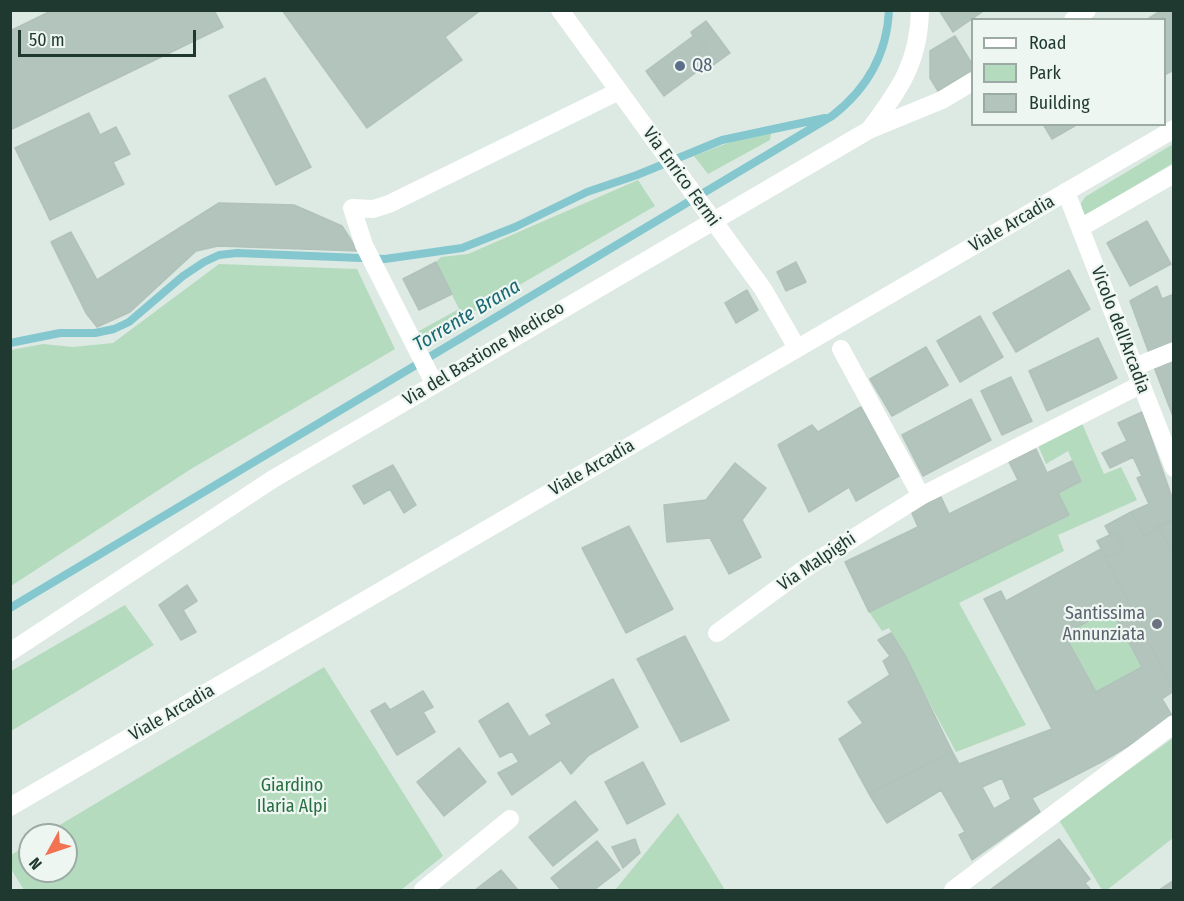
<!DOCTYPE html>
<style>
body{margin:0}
#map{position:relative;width:1184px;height:901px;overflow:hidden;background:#dde9e3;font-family:"Fira Sans Condensed",sans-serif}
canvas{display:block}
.frame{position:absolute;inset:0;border:12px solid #1f3830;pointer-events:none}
.legend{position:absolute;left:971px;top:18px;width:195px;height:108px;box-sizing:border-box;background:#edf6f1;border:2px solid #9baaa4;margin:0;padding:8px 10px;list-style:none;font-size:18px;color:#1f3830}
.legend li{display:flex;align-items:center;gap:12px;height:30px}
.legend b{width:30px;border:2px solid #9baaa4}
.north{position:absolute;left:18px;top:823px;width:60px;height:60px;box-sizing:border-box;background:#edf6f1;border:2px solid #9baaa4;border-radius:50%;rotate:230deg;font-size:16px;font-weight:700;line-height:24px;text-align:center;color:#1f3830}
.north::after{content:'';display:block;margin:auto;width:21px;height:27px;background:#f27352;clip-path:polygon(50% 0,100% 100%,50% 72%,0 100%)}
.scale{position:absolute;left:18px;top:30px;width:178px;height:27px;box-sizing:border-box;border:3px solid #1f3830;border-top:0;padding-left:8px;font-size:18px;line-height:21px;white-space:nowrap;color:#1f3830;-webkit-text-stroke:4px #edf6f1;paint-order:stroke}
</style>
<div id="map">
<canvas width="1184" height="901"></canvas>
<div class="frame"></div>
<ul class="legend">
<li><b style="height:8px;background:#fff"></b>Road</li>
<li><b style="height:16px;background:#b5dbbe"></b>Park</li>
<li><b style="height:16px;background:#b2c4bc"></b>Building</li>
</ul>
<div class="north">N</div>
<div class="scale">50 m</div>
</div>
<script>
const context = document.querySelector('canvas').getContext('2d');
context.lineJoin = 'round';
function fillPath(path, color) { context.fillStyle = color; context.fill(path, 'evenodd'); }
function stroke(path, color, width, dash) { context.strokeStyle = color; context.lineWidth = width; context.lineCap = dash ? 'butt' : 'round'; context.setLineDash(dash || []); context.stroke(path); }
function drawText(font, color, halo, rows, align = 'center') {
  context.font = font + ' "Fira Sans Condensed",sans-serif'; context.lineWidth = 4.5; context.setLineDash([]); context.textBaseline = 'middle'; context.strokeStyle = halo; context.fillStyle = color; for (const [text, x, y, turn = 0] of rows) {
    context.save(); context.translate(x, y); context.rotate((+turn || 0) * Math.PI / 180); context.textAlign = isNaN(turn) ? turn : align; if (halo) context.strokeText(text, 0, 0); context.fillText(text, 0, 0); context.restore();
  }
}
const green = new Path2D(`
 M768,132L771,133L770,140L708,174L694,156L733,141Z
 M1173,144V163L1082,218L1081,203L1085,197Z
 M638,180L655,206L425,340L419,331L459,309L436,262L441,257L468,254Z
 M219,264L357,269L395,349L191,469L11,586V350L43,344L73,347L113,343Z
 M1081,421L1104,474L1121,467L1137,500L1058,535L1064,551L959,603L1026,725L956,752L889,628L882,631L869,612L1058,493L1081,481L1068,451L1046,464L1037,443Z
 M125,605L154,645L11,731V671Z
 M1111,609L1142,667L1096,692L1064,634Z
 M324,667L443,856L401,890H24L11,869V855L30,843V871H66V835H43Z
 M1173,738V838L1107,890H1102L1059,820Z
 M678,813L725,890H615Z`);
const stream = new Path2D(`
 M10,343L60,333H95L114,329L129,322L183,276L204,262L219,255L237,253L385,259L462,248L515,227L587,192L637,175L722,140L825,118
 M10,608L832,116C867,89 887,55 889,10`);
const building = new Path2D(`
 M53,10H214L223,27L10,130V31Z
 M282,10H481L445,37L462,60L367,128Z
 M939,10H985L953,32Z
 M1162,10H1174V70L1164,75V20H1146Z
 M706,21L730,53L712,66L710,62L714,59L696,34L693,36L691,32Z
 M696,34L714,59L664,96L646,71Z
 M955,36L972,64V70L938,91L930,78V51Z
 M265,78L311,167L276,185L229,96Z
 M89,113L100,135L116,127L130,154L113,162L124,184L50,220L15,148Z
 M1043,124H1078L1052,139Z
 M219,203L294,205L342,226L358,251L218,246L196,251L130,312L97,327L86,313L51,242L71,232L97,280Z
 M1147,221L1171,264L1130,286L1107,243Z
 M436,262L452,294L419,310L403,279Z
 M796,262L806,282L786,291L777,272Z
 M1069,270L1090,309L1016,352L993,313Z
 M1157,286L1162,299L1174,294V344L1149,353L1130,301Z
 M747,290L758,310L736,323L725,303Z
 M980,316L1003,357L960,382L937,341Z
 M1098,338L1117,378L1047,411L1029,371Z
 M926,347L948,385L892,416L870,379Z
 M1174,360V419L1154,367Z
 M1011,377L1032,421L1002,435L981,391Z
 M971,399L991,440L923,476L902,435Z
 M861,407L899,476L856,501L849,487L809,512L778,445L812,425L818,432Z
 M1142,412L1174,503V519L1144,536L1131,512L1149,504L1137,478L1142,476L1133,457L1110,468L1102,453L1127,441L1118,423Z
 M1036,449L1047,473L1072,461L1081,481L1058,493L1069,515L869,612L845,562L918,527L911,511L941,497L949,514L1018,480L1009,462Z
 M735,463L766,488L742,520L761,557L729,574L710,538L667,542L664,505L706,500Z
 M393,465L416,505L404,513L390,489L364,504L353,486Z
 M1131,512L1144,536L1158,527L1174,555V691L1106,558L1124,549L1116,532L1110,535L1105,526Z
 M1174,519V555L1158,527Z
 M629,526L673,609L626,633L582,548Z
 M1116,532L1124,549L1106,558L1097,541Z
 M1101,549L1174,691L1162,699L1174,719L1103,761L1032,798L1040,812L972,860L959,835L965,832L941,790L887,823L869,794L952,751L959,764L1052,729L984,599L1001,591L1006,601ZM1111,609L1142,667L1096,692L1064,634ZM1002,778L1011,799L994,809L982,787Z
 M187,585L197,601L183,610L196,632L181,640L159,605Z
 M891,633L906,657L952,751L869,794L839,739L863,723L848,702L890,675L883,661L890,656L878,640Z
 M685,636L729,720L681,742L637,659Z
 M613,679L638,727L589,755L571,774L561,760L512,795L498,773L519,762L512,751L500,757L479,721L508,703L529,737L552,724L546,715Z
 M423,691L433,707L423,712L435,732L397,755L371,711L385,703L390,710Z
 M459,748L486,782L444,816L417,782Z
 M643,762L665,804L627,824L605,782Z
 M575,801L598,830L553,866L529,837Z
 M635,839L640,853L623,868L612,847Z
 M1059,839L1090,879L1085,883L1091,890H990Z
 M597,841L620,870L594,890H561L551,878Z
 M501,870L518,890H475Z
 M1174,880V890H1159Z`);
const minor = new Path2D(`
 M1073,20L1087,10
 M870,129C900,89 919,62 920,10
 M1066,192L1174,468
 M1080,228L1174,174
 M841,349L921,496L1140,385
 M1134,367L1174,351
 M434,383L364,245L352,208L373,209L389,204L619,91
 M717,633L807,567L921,496
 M10,652L273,479L869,130L942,100L972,82
 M423,890L510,819
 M953,890L1174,724`);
const tertiary = new Path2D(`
 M560,10L763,289L797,348
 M10,807L1174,129`);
const markers = [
 [680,66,6,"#5c6f8a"],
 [1157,624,6,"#6b7280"]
];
const serviceNames = [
 ["Q8",692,66]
];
const streetNames = [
 ["Via Enrico Fermi",681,177,54],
 ["Viale Arcadia",1012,224,-30],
 ["Vicolo dell'Arcadia",1120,330,69],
 ["Via del Bastione Mediceo",484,354,-31],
 ["Viale Arcadia",592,468,-30],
 ["Via Malpighi",817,562,-34],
 ["Viale Arcadia",172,713,-30]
];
const worshipNames = [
 ["Santissima",1145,614],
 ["Annunziata",1145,635]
];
const parkNames = [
 ["Giardino",292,786],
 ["Ilaria Alpi",292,807]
];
const waterNames = [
 ["Torrente Brana",467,316,-31]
];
fillPath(green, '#b5dbbe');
stroke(stream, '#84c7cf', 8);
fillPath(building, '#b2c4bc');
stroke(building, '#b0c2ba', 1.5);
stroke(minor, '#fff', 18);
stroke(tertiary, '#fff', 18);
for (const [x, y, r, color] of markers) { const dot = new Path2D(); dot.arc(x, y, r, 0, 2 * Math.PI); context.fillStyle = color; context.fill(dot); stroke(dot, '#edf6f1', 2); }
drawText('18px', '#4e5e75', '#edf6f1', serviceNames, 'left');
drawText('18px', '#1f3830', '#edf6f1', streetNames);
drawText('18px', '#5b616d', '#edf6f1', worshipNames, 'right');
drawText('18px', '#296e41', '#edf6f1', parkNames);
drawText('italic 20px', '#1a6873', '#edf6f1', waterNames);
</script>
